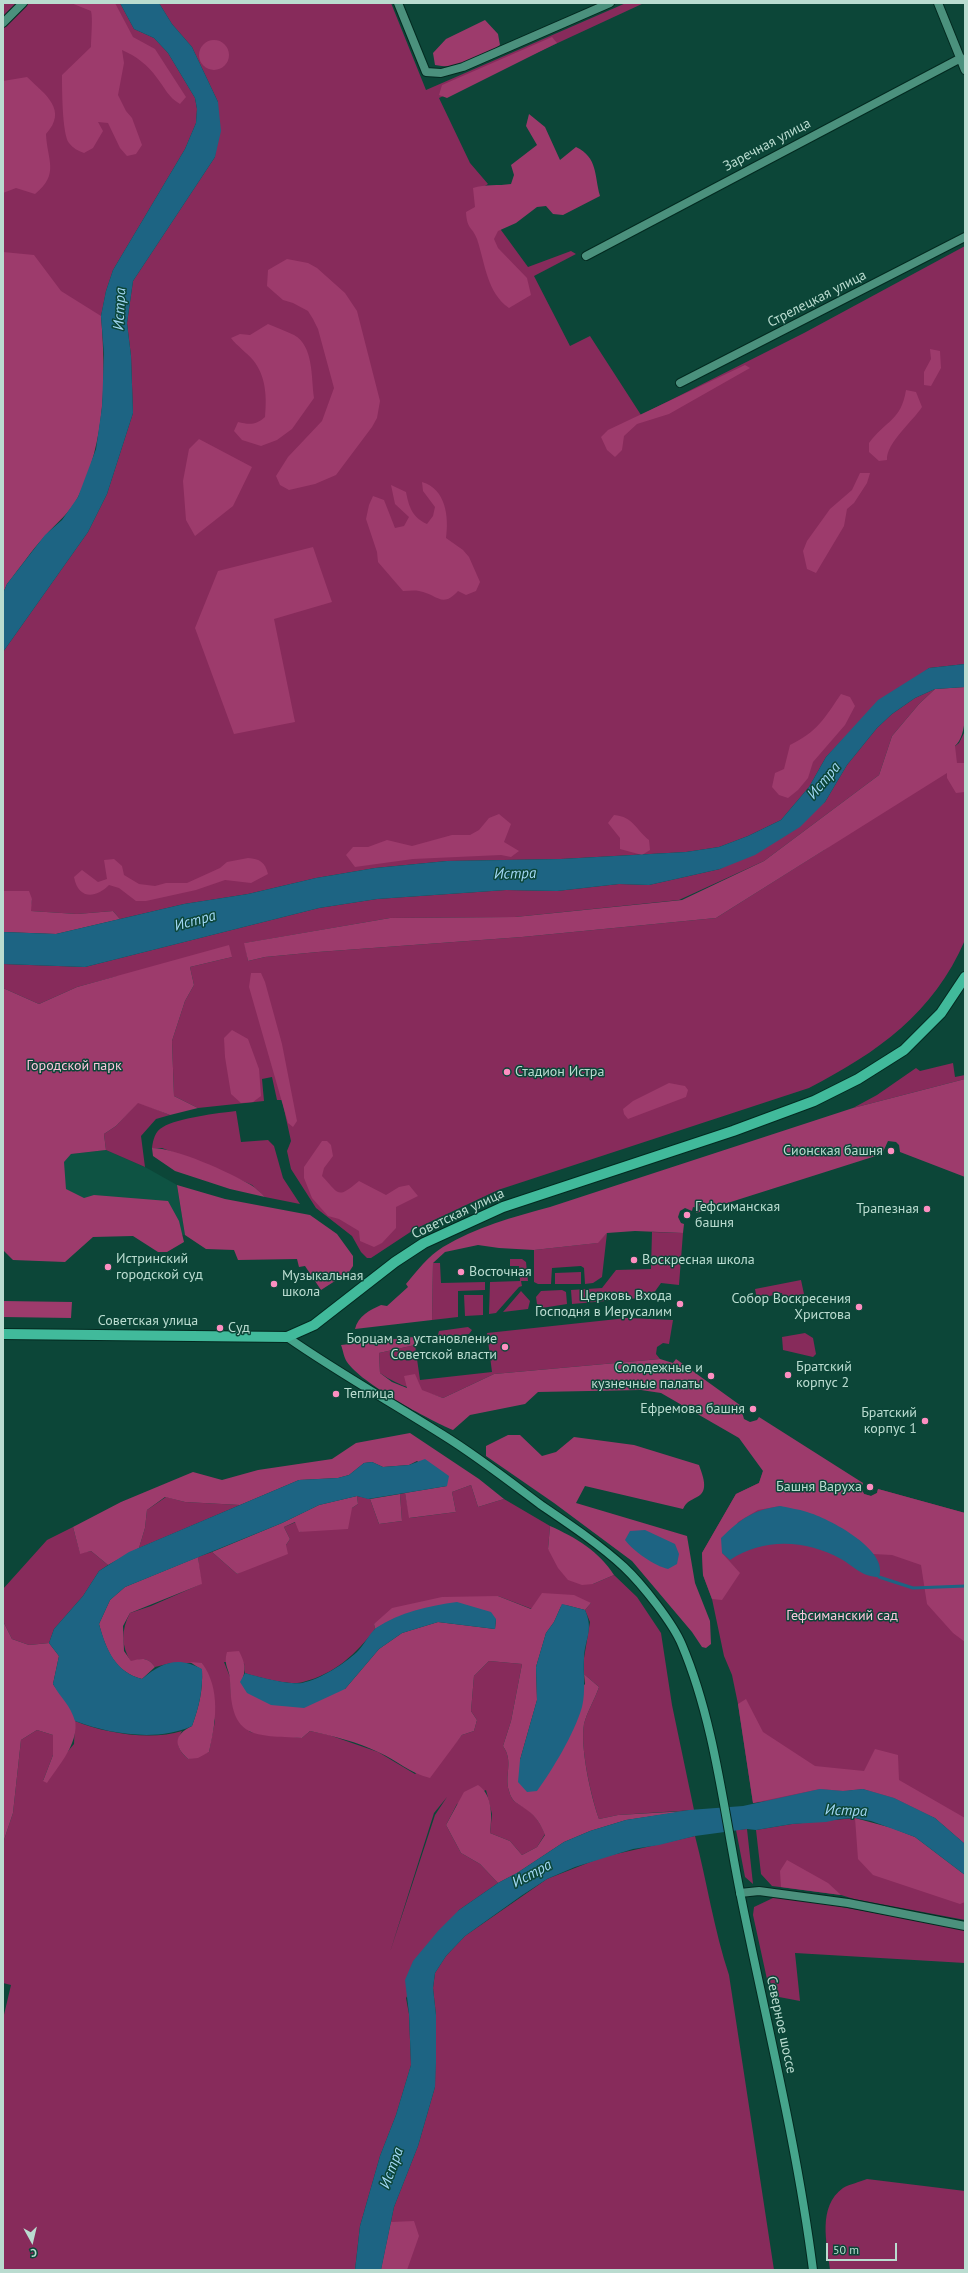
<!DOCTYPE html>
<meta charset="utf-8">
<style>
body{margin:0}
#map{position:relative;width:968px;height:2273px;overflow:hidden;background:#0c4638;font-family:"PT Sans",sans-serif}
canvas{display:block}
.frame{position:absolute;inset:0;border:4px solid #badcd0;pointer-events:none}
.north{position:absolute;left:12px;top:2221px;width:40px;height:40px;-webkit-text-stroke:3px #0c4638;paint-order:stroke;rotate:172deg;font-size:11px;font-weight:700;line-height:16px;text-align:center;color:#badcd0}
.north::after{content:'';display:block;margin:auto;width:14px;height:18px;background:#badcd0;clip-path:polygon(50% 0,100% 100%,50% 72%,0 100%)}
.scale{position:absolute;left:826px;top:2243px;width:71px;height:18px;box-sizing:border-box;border:2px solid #badcd0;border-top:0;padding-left:5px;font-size:12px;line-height:14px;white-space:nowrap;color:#badcd0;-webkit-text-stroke:3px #0c4638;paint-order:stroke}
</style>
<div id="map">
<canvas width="968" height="2273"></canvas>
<div class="frame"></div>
<div class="north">С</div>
<div class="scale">50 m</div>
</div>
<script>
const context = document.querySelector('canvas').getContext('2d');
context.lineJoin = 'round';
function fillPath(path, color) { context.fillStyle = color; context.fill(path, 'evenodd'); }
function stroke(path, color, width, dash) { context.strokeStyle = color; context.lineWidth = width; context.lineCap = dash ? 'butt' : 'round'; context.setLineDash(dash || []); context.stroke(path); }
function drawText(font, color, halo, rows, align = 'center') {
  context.font = font + ' "PT Sans",sans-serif'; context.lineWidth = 3; context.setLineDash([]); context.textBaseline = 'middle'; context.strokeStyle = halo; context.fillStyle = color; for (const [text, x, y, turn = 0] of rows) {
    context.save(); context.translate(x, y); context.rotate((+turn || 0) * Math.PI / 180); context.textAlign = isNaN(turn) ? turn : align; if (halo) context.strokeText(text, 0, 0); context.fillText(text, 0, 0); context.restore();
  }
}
const built = new Path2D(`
 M106,1150L145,1167L177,1185L185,1235L146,1232L37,1174L71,1154Z`);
const green = new Path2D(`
 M3,3H120L134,29L154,38L168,53L195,98L197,109L196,123L185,149L113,270L106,291L101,316L3,593Z
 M159,3H391L426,90L626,3H644L439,98L470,163L488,184L474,193L528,267L571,251L576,254L534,276L570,346L590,336L641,415L804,333L965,246V664L929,668L847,735L826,757L809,787L781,820L748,836L719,847L686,852L561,859L447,861L375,868L316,878L248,894L184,904L120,919L113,911L77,914L30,911L32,899L3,891V652L88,532L107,494L133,413L131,356L127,323L133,281L215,157L218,102L192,47L172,24Z
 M935,689L919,704L892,736L879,775L764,861L679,900L515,917L390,918L245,943L248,961L265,957L318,952L522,937L716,918L824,850L959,743L965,731V940C933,1014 878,1052 809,1088L498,1190L415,1229L371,1258H367L361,1252L352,1236L316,1208L291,1169L287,1151L291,1141L282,1100H277L272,1077L262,1079L264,1101L198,1108L174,1096L172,1041L185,1001L194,985L190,967L232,957L114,977L77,987L39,1004L3,988V964L85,967L319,908L377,899L506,890L557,891L619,884L649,885L720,869L825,802L847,765L877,728L892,714L915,698Z
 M953,1063L955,1077L965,1075V1079L853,1108L877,1095L916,1068L920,1071Z
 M138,1102L170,1115L156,1119L141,1136L145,1167L106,1150L104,1134L116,1126Z
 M236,1111L241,1142L268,1140L274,1146L283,1178L300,1204L265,1197L252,1185L214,1168L162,1148H152C153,1140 155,1131 163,1127C178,1118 218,1113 236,1111Z
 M652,1232L683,1233L679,1285L661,1283L651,1297L572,1304L571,1290L602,1288L616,1270L651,1269Z
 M607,1233L602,1277L593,1283L585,1284L584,1268L581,1266L552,1268L551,1284H538L534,1282V1250L597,1243Z
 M510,1259H522L526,1262L528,1281H521L522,1286L519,1287L496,1313L489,1314L490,1282L520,1281L519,1266H510Z
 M433,1263H440L441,1283L485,1282V1290L458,1291V1317L432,1320Z
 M581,1272V1284H555V1273Z
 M801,1280L804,1294L783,1298L782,1293L757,1299L755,1289Z
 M562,1290L566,1292L567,1304L542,1308L537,1304L536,1297L541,1291Z
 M521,1291L530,1301L528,1309L503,1312Z
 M464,1295H483V1315L465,1316Z
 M627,1318L673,1320L669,1344L663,1343L657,1347L656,1354L660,1359L494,1374L443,1398C421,1390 400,1388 380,1373L379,1353L415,1345L420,1380L492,1372L487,1333Z
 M468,1327L472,1330L469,1334L441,1338L438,1335L439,1331Z
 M805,1333L813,1338L816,1354L813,1357L783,1350L782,1337Z
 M763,1471L863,1483L861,1488L864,1494L871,1496L877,1493L878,1489L965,1513V1844L935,1818L863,1789L753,1803L738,1704L732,1675L724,1656L712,1599L703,1575L702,1553L736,1494L759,1483Z
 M471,1485L478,1507L504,1499L550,1526L548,1549L593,1584L614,1575L637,1597L661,1633L672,1705L694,1810L618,1815L599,1819C591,1796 580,1748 584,1724C587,1712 595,1699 599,1687L584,1674V1658L590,1622L585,1610L591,1603L532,1609L498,1596L374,1624L375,1629C356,1654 335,1674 303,1682C291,1686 257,1677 245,1673L244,1663L224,1662L230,1677L231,1696L250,1732L302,1738L310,1731L329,1735L378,1752L415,1774L451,1748L462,1735L474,1731L477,1720L471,1711L474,1676L489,1661L522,1664L511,1721L503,1746C514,1762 504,1775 509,1791C512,1803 518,1803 527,1809C536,1816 541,1825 545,1834L537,1847L522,1855L510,1841L490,1833L492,1814L486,1790L457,1804L446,1825L461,1853L480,1864L498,1883L459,1910L406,1998L409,2014L411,2065L396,2115L380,2156L360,2226L355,2270H3V2019L11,1985L3,1983V1843L13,1813L21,1740L37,1730L53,1735V1755L43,1781L74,1744L75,1721C104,1733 151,1741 182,1731C175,1743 178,1750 188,1759L209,1752L215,1721L202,1663H171L155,1667C148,1657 142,1658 131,1662C121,1646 121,1630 130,1613L151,1606L201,1584L198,1557L212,1552L237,1574L286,1545L290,1539L284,1527L296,1522L300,1532L352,1508L358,1504L357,1496L370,1499L379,1524L402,1521L400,1494L405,1493L410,1518L456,1512L452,1492ZM447,1797L435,1815L390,1952L434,1813Z
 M166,1497L185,1502L240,1505L139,1548L145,1528L147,1510Z
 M73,1527L80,1553L91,1551L108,1565L99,1571L83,1596L54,1629L49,1643L29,1645L12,1639L3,1621V1589L47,1540Z
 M855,1818L965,1875V1920L854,1899L841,1895L772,1886L761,1874L756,1830L792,1824Z
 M747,1829L753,1884L745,1877L736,1830Z
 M695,1836C707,1882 714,1930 729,1975L774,2270H381L394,2207L418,2146L435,2087L436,2015L433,1988L435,1973L446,1956L465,1936L547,1879L603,1857Z
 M773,1898H788L848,1908L965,1930V1963L795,1953L800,2001L779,1997L770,1993L753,1915L754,1907Z
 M867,2179L965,2191V2270H830C827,2243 817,2207 843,2188C850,2184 860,2182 867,2179Z`);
const forest = new Path2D(`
 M71,3H115L133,37L155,49L186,97L180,104C168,97 165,88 157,78C148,65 136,56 122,50L124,63L118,95L126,111L132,118L142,145L136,154L127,156L120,148L108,123L98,122L103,131L93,148L84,153C78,151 73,148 69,143C62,134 62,87 62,75L91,47C91,37 93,18 91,11Z
 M485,20L498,34L500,45C480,60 461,70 435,65L433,53L446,39Z
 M552,37L557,43L447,98L439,95L442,85Z
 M199 55a15 15 0 1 1 30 0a15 15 0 1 1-30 0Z
 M27,77C46,95 68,110 46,134C47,160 60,174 35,194L16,188L3,193V81Z
 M529,114L545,127L560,160L576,147C598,158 594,174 600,196L563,215L553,214L546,206L537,207L516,223L498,231L494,239L498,248L527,278L531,295L509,308C487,293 485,263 477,239C472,226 467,230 466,212L475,207L473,188C485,184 498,186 511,184L514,175L511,165L537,145L526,126Z
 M3,252L34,255L61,291L101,316C106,376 106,441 78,497C70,513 56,523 45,536C31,551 20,568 7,584L3,593Z
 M287,259L308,263L317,268L345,293L357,311L380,401L377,418L372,427L336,475L315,484L289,490L280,485L276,476L288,457L322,421L334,388L318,329L313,319L308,311L293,303L283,300L267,286L268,270Z
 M268,324C277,328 286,331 294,335C314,346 311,378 314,398L292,429L277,440L261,446L242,440L234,431L238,422C250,425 256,425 265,417C267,397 266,376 253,360C246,352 237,346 231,338L240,334L250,335Z
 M930,349L940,351L941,368L931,386L924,385V372L931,359Z
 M745,365L750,368L669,414L637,424L624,436L622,450L615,457L607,450L601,437L608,430Z
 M906,390L916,392L922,407C913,421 886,443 887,460L879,461L869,452V443C886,420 901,421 906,390Z
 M199,439L252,467L233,506L195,536L186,520L183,481L189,449Z
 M860,473H870L867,483L854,503L847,509L844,526L816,573L807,569L803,551L807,541L830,509L852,490Z
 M422,482C446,489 449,517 446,538L463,550L469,557L480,582L476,591L466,595L458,591C442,609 437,594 419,591C414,590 408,591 403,591L378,562L377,552L366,519L369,505L373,496L384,500L395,528L404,526L409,517L395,504L391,485L406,492C409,507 412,517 427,524L433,516L435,507L423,491Z
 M313,547L332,602L274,619L295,722L234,734L195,628L218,571Z
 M965,687C965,703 968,735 955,746L957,763H965V792L956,793L947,778V773L716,918L522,937L318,952L265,957L248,961L244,943L390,918L515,917L682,900L764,861L879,775L892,736L919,704L935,689Z
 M841,694L850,697L855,706L845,725L813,762L808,778L798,790L788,798L779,795L772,787L775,773L784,769L790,745C817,732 824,719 841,694Z
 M499,814L511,824L504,842L519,851L511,857L501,855L413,859L355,867L346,855L353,847H368L387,840L412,846L452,835H470L479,830L489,818Z
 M614,815C634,817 635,829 649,840L650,850L642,855L620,849V838L608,823Z
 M248,858C260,859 265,862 268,874L251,883L225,880L196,890L146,901H136L119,888L109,885C95,899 78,899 74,877L82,870L98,882L107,879L104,860L114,859L122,866L124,875L139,884L155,886L166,883H187L220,868L227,862Z
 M3,891H29L32,899L31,911L77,914L113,911L120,919L56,934L3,932Z
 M229,945L232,957L190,967L194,985L185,1001L172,1041L174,1096L198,1108L170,1115L138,1103L116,1126L104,1134L106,1150L71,1154L64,1162L66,1189L84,1198L94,1195L168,1201L179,1221L184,1242L167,1252H158L133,1236L93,1237L65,1262L13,1260L3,1250V988L39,1004L77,987Z
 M251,973H261L265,982L282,1044L297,1121L293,1127L288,1123L249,987Z
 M232,1030L248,1039L259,1069L261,1096L253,1102L241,1103L231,1094L225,1057L224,1038Z
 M965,1079V1177L900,1152L899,1145L896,1142L888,1141L882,1154L696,1213L697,1208L693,1207L692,1211L685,1208L680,1211L678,1217L681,1223L684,1224L683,1233L635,1231L607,1233L598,1243L534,1250L499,1248L478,1245L445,1252L433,1263L432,1320L355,1329C358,1316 370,1310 381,1305L387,1306L408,1287L406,1284C417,1271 428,1256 443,1247C476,1227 513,1217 550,1207L853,1108Z
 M669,1083L685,1086L688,1090L686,1097L628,1119L624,1114L623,1109L633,1101Z
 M322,1141H327L331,1145L333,1156L324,1168L322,1176C340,1195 337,1199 359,1181L386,1195L399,1187L409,1185L418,1196L396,1207V1228L382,1243L374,1247L360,1241L359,1231L339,1219L328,1216L312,1198L304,1178V1167Z
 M152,1148C176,1148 229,1172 251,1185C256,1188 261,1193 265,1197L230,1189L175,1171L153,1156Z
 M177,1185L225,1199L310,1215L337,1234L353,1256V1266L349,1272L321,1290L305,1266L299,1267L297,1259L238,1260L234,1250L206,1249L185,1235Z
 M3,1301L72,1302L71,1318L3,1317Z
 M413,1337L415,1345L379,1353L380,1373L392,1382L407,1388L404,1376L415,1374L422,1390L443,1398L494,1374L660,1359L673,1363L676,1359L744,1408L742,1412L744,1419L750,1422L757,1420L759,1417L863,1483L861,1488L864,1494L871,1496L877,1493L878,1489L965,1513V1642L953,1633L927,1604L921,1565L892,1555L873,1554L859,1540L780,1506L758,1510L738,1522L722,1553L740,1573L722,1600L712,1599L703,1575L702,1553L736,1494L759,1483L763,1471L739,1438L661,1393L641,1390L538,1392L525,1404L470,1415L453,1430C429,1420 361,1383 347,1362C344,1358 343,1350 341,1345Z
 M410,1433L479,1479L504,1499L478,1507L471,1485L452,1492L456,1512L409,1518L405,1493L447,1486L417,1461L409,1465L383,1467L372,1462L364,1463L349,1475L338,1478L299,1480L240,1505L185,1502L165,1497L147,1510L145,1528L139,1548L108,1565L91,1551L80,1554L73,1527L121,1502L193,1472L222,1480L258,1470L332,1459L356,1443Z
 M508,1435H520L542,1456L556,1452L574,1437L634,1445L699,1465C702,1474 710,1491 697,1497C690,1501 687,1501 683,1509L585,1486L576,1503L687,1536L695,1583L710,1621L711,1644L706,1648L702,1647L692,1632L632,1561L554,1503L486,1456V1446Z
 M400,1494L402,1521L379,1524L370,1499Z
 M357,1496L358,1504L352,1508L348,1529L299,1532L295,1522L284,1527L290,1539L286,1545L288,1554L237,1574L212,1552L282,1523L319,1505Z
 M550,1526C575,1537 600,1552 614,1575L593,1584L582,1585L568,1580L558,1568L548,1549Z
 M198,1557L202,1584L130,1613L123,1626L124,1651L131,1661C142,1658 148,1657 155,1667L142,1679C115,1672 106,1650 99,1624L110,1600L125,1587Z
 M542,1593L574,1595L591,1603L585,1610L562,1604L554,1622L546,1633L536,1667L537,1700L520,1760L585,1684L584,1674L599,1687C595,1699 587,1712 584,1724C580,1748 591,1797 599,1819L618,1815L687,1811L626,1820L590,1831L564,1842L517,1873L498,1883L480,1864L461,1853L446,1825L464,1792L478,1785C493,1795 492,1817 490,1833L510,1841L522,1855L537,1847L545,1835C541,1825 536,1816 527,1810C518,1803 512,1803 509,1791C504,1775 514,1762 503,1746L511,1721L522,1664L489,1661L474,1676L471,1711L477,1720L474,1731L462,1735L430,1778C409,1773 397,1760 378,1752C358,1742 333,1736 310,1731L302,1738C254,1735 231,1740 230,1681C230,1669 223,1666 227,1652L239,1651C245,1663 247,1670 241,1682L345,1689L379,1649L402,1633L438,1622L495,1629L496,1619L395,1618L375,1629L374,1624L392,1608L442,1597L498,1596L531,1609Z
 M3,1621L12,1639L29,1645L49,1643L59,1656L53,1684C58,1692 67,1700 71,1708C86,1736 61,1762 47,1783L43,1781L53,1755V1735L37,1730L21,1740L13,1813L3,1843Z
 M190,1662L202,1663C221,1689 216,1723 209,1752L198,1758L188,1759C174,1746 173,1735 192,1726C199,1707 203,1690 202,1670Z
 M746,1699L763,1732L815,1766L864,1771L875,1749L898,1755L899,1780L965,1818V1844L935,1818L894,1798L863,1789L843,1791L820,1789L753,1803L738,1704Z
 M855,1818L892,1828L915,1837L965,1875V1902L960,1904L873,1875L858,1859Z
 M787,1860L828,1883L841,1895L781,1887L780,1871Z
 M414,2221L419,2236L407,2270H381L391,2222Z`);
const water = new Path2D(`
 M120,3H159L172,24L192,47L218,102L221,131L215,157L133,281L127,323L131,356L133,413L107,494L88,532L3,652V593L7,584L45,535L62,520L78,497L96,449L102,407L104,354L101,316L106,291L113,270L185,149L196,123L197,109L195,98L168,53L154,38L134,29Z
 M965,664V687L935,689L915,698L892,714L877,728L847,765L825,802L800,827L755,855L720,869L649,885L619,884L557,891L506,890L377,899L319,908L85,967L3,964V932L56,934L184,904L248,894L316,878L375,868L447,861L561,859L686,852L719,847L748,836L781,820L809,787L826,757L878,700L929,668Z
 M425,1459L449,1476L447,1486L368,1499L357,1496L319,1505L282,1523L125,1587L110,1600L99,1624C106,1649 115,1672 142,1679C162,1662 178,1656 202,1669C203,1690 199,1707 192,1726C158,1742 109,1734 75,1721C70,1704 61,1699 53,1684L59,1656L49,1643L54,1629L83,1596L99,1571L129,1552L299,1480L338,1478L349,1475L364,1463L372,1462L383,1467L409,1465Z
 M780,1506C789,1508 798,1509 807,1512C828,1518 890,1550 879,1577C862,1577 855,1567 841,1559C807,1540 764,1537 730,1560L722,1553L721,1538C742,1518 751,1511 780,1506Z
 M645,1530L675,1544L679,1554L677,1564L668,1569C655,1566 633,1551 625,1540L630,1531Z
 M457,1602L491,1612L496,1619L495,1629L438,1622L402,1633L379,1649L345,1689L304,1708L271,1705L247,1693L240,1682L245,1673C258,1677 290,1685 302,1683C321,1679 344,1664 357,1652C364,1645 369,1634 376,1628C400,1612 429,1606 457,1602Z
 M562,1604L585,1610C594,1630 585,1638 584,1658C583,1674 586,1691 582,1707C574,1734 553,1769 537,1791L527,1792L518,1782L520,1760L537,1700L536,1667L546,1633L554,1622Z
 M820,1789L843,1791L863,1789L894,1798L935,1818L965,1844V1875L915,1837L871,1821L855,1818L840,1819L826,1822L792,1824L756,1830L747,1829L695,1836L659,1845L633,1849L575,1867L547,1879L521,1896L465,1936L446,1956L435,1973L433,1988L436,2015V2063L435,2087L418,2146L394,2207L381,2270H355L360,2226L380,2156L396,2115L411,2065L409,2014L405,1980L413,1961L438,1931L459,1910L498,1883L517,1873L564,1842L590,1831L626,1820L689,1810L743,1806Z`);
const stream = new Path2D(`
 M879,1577L913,1588L965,1586`);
const street = new Path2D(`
 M398,3L426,72L441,73L463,67L610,3
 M938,3L965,70
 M3,23L23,3
 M586,256L961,58
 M680,383L965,237
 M740,1893L759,1891L848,1903L965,1926`);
const secondary = new Path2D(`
 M287,1337C337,1372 391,1402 443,1435C477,1456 509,1481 541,1505C569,1524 599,1544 624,1567C642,1584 673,1623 682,1645C715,1723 724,1814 741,1897C766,2021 797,2144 813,2270`);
const primary = new Path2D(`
 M3,1334L287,1337L314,1325L395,1262L424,1243L503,1207L733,1131L814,1101L858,1079L904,1050L941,1013L965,977`);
const markers = [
 [507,1072,4,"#fd8fc1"],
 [891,1151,4,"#fd8fc1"],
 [927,1209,4,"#fd8fc1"],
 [687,1215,4,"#fd8fc1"],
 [634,1260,4,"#fd8fc1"],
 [108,1267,4,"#fd8fc1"],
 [461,1272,4,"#fd8fc1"],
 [274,1284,4,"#fd8fc1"],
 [680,1304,4,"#fd8fc1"],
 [859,1307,4,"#fd8fc1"],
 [220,1328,4,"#fd8fc1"],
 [505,1347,4,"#fd8fc1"],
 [788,1375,4,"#fd8fc1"],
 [711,1376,4,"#fd8fc1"],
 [336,1394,4,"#fd8fc1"],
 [753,1409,4,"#fd8fc1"],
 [925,1421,4,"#fd8fc1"],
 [870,1487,4,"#fd8fc1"]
];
const streetNames = [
 ["Заречная улица",767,145,-28],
 ["Стрелецкая улица",817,299,-27],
 ["Советская улица",458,1214,-25],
 ["Советская улица",148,1321],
 ["Северное шоссе",781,2025,78]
];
const parkNames = [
 ["Городской парк",74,1066],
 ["Гефсиманский сад",842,1616]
];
const poiNames = [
 ["Стадион Истра",515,1072],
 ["Сионская башня",883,1151,"right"],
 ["Гефсиманская",695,1207],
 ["башня",695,1223],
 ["Трапезная",919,1209,"right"],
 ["Истринский",116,1259],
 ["городской суд",116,1275],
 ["Воскресная школа",642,1260],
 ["Восточная",469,1272],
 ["Музыкальная",282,1276],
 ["школа",282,1292],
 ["Церковь Входа",672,1296,"right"],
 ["Господня в Иерусалим",672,1312,"right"],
 ["Собор Воскресения",851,1299,"right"],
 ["Христова",851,1315,"right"],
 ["Суд",228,1328],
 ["Борцам за установление",497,1339,"right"],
 ["Советской власти",497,1355,"right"],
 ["Братский",796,1367],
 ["корпус 2",796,1383],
 ["Солодежные и",703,1368,"right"],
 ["кузнечные палаты",703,1384,"right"],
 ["Теплица",344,1394],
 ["Ефремова башня",745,1409,"right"],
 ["Братский",917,1413,"right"],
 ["корпус 1",917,1429,"right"],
 ["Башня Варуха",862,1487,"right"]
];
const waterNames = [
 ["Истра",120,309,-87],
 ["Истра",824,781,-50],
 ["Истра",515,874,-1],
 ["Истра",195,921,-15],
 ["Истра",846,1811,2],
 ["Истра",532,1874,-28],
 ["Истра",392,2168,-70]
];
fillPath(built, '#0e5343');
fillPath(green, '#872b5b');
fillPath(forest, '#9d3b6c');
fillPath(water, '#1d6483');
stroke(stream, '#1d6483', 3);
stroke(street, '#032a20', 10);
stroke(secondary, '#032a20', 10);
stroke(primary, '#032a20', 12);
stroke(street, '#4b917d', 8);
stroke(secondary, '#46a58c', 8);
stroke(primary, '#41ba9b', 10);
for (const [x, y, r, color] of markers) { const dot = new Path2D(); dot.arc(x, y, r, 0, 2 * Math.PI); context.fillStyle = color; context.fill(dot); stroke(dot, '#0c4638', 1.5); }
drawText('14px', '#badcd0', '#0c4638', streetNames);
drawText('14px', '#fbc5db', '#0c4638', parkNames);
drawText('14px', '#badcd0', '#0c4638', poiNames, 'left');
drawText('italic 15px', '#a2d8f5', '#0c4638', waterNames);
</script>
